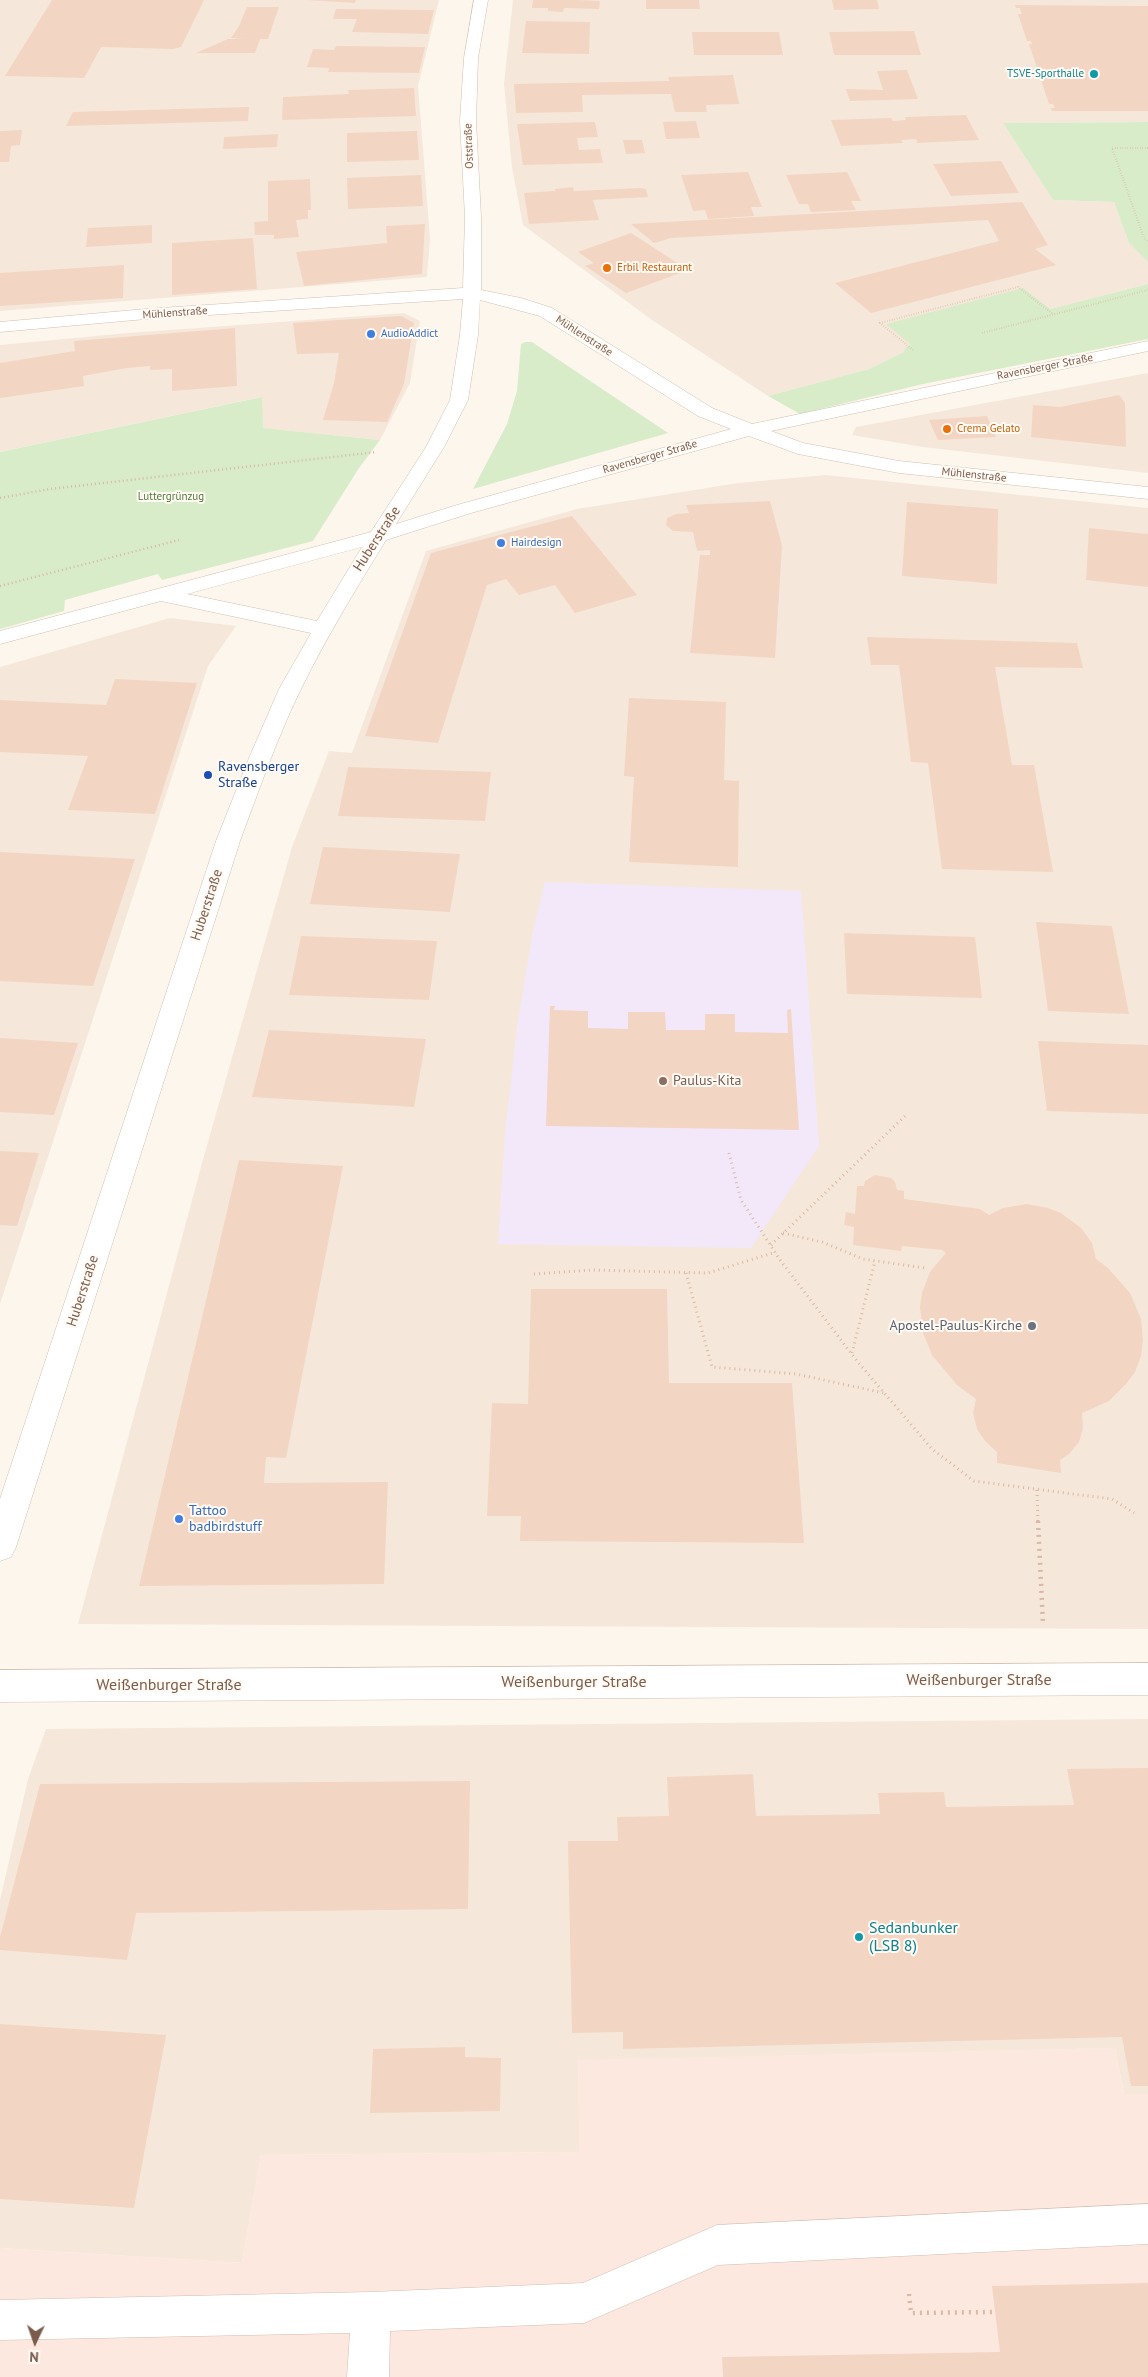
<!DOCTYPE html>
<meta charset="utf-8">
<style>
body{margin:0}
#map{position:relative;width:1148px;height:2377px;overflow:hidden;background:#fdf6ec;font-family:"PT Sans",sans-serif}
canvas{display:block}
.north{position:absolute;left:10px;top:2317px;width:50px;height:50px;-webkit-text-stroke:4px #fffaf3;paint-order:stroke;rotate:183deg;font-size:14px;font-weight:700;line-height:20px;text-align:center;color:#7a5c4d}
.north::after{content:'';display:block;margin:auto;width:18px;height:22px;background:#7a5c4d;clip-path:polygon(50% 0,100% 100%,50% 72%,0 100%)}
</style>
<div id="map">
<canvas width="1148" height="2377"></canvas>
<div class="north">N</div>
</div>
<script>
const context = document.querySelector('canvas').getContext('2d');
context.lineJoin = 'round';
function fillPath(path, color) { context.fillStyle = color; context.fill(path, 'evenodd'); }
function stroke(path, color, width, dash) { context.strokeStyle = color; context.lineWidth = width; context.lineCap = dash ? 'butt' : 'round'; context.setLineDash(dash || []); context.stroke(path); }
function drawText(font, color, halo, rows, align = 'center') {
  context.font = font + ' "PT Sans",sans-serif'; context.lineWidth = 4; context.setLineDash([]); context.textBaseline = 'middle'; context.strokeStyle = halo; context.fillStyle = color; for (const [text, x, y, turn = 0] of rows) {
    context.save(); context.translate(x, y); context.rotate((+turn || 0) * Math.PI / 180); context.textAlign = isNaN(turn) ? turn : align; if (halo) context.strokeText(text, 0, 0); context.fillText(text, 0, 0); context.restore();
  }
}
const residential = new Path2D(`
 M0,0H439L418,86L430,238L427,277L0,311Z
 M513,0H1148V122L1003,123L1053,200L1114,202L1129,243L1148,262V284L1050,309L887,323L911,345L904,352L869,369L768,396L652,320L523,225L512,168L504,84Z
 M404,313L420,321L410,383L380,440L262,428L261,397L0,452V345L128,333Z
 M1148,373V473L923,447L852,435L856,427Z
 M825,475L1148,508V1629L78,1624L202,1163L292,847L329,751L352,753L426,551L577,509L738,483Z
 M170,618L236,626L208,666L0,1304V667Z
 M1148,1719V2094H1124L1115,2048L578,2061L580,2152L261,2155L242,2263L0,2248V1900L28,1779L46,1729Z`);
const commercial = new Path2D(`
 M1115,2048L1124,2094H1148V2377H0V2248L242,2263L261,2155L579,2152L578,2060Z`);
const education = new Path2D(`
 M545,882L801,891L819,1146L751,1248L498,1244L505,1134L517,1028L532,936Z`);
const green = new Path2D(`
 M1148,122V262L1129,243L1114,202L1053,200L1003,123Z
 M1148,284V339L923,384L800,414L768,396L869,369L904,352L906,347L911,345L886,324L1023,288L1050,309Z
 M525,342H532L668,433L473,489L507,424L517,391L521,344Z
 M262,397L263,428L380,440L359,468L313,541L162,580L158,574L65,600L64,611L0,629V452Z`);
const building = new Path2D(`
 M52,0H204L181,47L173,49L101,47L84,78L5,76Z
 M307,0H356L355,3Z
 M533,0H578L600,1L599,9L564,8L563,12L548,11V8H532Z
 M646,0H699L700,9H646Z
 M832,0H877L879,9L834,10Z
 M1015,5L1148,6V111H1052L1051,108H1055L1053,104H1049L1029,44H1032L1031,41H1027L1018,14H1022L1020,8H1016Z
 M247,7H279L268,39H260L255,53H196L228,39H245L231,38L239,26Z
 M336,9L434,10L428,34L352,32L357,19H333Z
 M526,21L590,22L589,54L522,53Z
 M914,31L921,55H834L829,32Z
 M692,32H779L783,55H694Z
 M336,46L425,47L419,73L328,72L329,68L307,67L313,49L334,50Z
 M907,70L918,99L850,101L846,89L883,90L877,71Z
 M733,75L739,104L706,105L707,112H675L671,94L582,95L583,112L516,113L514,84L669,81L668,77Z
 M414,88L416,116L282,120L283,97L349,94L348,90Z
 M249,107L248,121L66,126L73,112Z
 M966,115L979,140L917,143L916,139L901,140L903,143L841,146L831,120L891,118L893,121L906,120L905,117Z
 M696,121L700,138L666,139L663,122Z
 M595,122L598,137L577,138L579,150L600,149L603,163L523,165L517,124Z
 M22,130L20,145L11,146L9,162H0V131Z
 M417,131L419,160L347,162V133Z
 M278,134L277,147L223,149L224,137Z
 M623,140H642L645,153L626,154Z
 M1001,161L1019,193L951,196L933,164Z
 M748,172L762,207H751L754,216L708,219L705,210L693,211L681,175Z
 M847,172L861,201H851L856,210L811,212L808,204H799L786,175Z
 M421,175L423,206L348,209L347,178Z
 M310,179L311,210H308V219L296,220L299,237L274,239V235H255L254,222L268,221V181Z
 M573,187L574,191L640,188L646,189L648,197L593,200L599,220L529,224L524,193L555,191V189Z
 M1022,202L1048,245L1035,249L1056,265L871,313L835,283L999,241L988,220L671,238L654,243L631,224Z
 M425,224L422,274L304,286L296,252L387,243L386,226Z
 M152,225V243L86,247L88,228Z
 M631,233L688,270L626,293L585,266L594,263L578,252Z
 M253,238L257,289L172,295V243Z
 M124,265L123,298L0,306V273Z
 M401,316L414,323L404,384L387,422L323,420L334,383L339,353L297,354L293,323Z
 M235,328L237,386L172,391V369L150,370V366L127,368L83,376L84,386L0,398V363L75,351L74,341Z
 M1119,395L1125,403L1126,447L1031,437L1033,405L1060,407Z
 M987,416L996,437L938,440L929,420Z
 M770,501L782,546L775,658L690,653L700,555H710V550L697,551L693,532L673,531L666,525L667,518L676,514L689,513L686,505Z
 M907,502L998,509L997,584L902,576Z
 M572,516L637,595L575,613L555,585L519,595L506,579L487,585L438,743L365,736L431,553Z
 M1089,528L1148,534V587L1086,580Z
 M867,637L1077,643L1083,668L995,667L1012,765H1034L1053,872L942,869L928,763L911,762L899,665H871Z
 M115,679L197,683L155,814L68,810L88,756L0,752V700L106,705Z
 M629,698L726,702L724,780L739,781L738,867L629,862L634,777L624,776Z
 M348,767L491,772L485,821L338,816Z
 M323,847L460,854L450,912L310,904Z
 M0,852L135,859L93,986L0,981Z
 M1036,922L1112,926L1129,1014L1048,1011Z
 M844,933L975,937L982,998L847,994Z
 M301,936L437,941L429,1000L289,995Z
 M550,1006H555L554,1010L588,1011V1028L628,1029V1012H665L666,1030H705V1014H735V1032L788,1033L787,1010L791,1009L799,1130L546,1126Z
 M269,1030L426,1039L414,1107L252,1097Z
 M0,1038L78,1043L54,1115L0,1112Z
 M1038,1041L1148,1045V1114L1047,1111Z
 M0,1151L39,1153L17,1226L0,1225Z
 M239,1160L343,1166L286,1458L266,1457L264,1483L388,1482L384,1584L139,1586Z
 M875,1175L891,1178L895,1182L897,1190L904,1191V1199L980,1209L989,1215L1003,1208L1027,1204L1048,1208L1061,1213L1081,1228L1092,1243L1096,1259L1108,1268L1130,1293L1141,1319L1143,1340L1141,1356L1135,1372L1126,1384L1109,1401L1082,1413L1083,1428L1079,1442L1069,1454L1060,1460L1061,1473L997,1463V1452L985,1441L977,1429L973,1413L976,1399L957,1385L932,1355L923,1333L920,1307L922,1293L930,1272L946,1253L942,1250L902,1246L901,1251L853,1245L854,1227L844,1225L846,1212L855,1214L857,1186H864L865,1181Z
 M531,1289H667L669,1383H792L804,1543L520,1541L521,1516H487L492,1403L528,1404Z
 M1148,1768V2086H1131L1122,2037L623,2049V2032L572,2033L568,1841H618L617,1817L669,1816L667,1777L753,1774L756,1816L880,1814L878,1793L944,1792L946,1807L1074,1805L1067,1769Z
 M470,1781L468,1909L136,1913L127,1960L0,1950V1937L40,1784Z
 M0,2024L166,2035L134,2208L0,2199Z
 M465,2047V2057L501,2058L500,2111L370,2113L373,2049Z
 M1148,2283V2377H723L722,2357L1000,2352L992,2286Z`);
const pathFar3 = new Path2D(`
 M1148,148H1112L1144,238L1148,242
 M982,333L1148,290
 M913,350L880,323L1018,287L1053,314`);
const pathFar2 = new Path2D(`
 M0,498L50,489L377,452
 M0,586L179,540`);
const pathFar1 = new Path2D(`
 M729,1153L741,1200L780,1260L857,1361L932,1449L974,1481L1112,1499L1134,1513
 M783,1233L822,1242L863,1259L925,1268
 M771,1245L905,1116
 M686,1273L712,1367L796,1374L884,1393
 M534,1274L592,1270L708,1273L776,1252
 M852,1353L875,1261
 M1037,1490L1038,1523`);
const path = new Path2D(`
 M1038,1521L1043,1624
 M909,2294L911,2313L995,2312`);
const minor = new Path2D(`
 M474,0H488L478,58L476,121L481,217V290L521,298L552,308L712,408L752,424L1148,341V351L771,431L803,443L899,461L1148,487V499L899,473L798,454L749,436L471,513L386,540C356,589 326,638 301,689C277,738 259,790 240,841L16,1547L11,1557L0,1561V1499L216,841L249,758L279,689L311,633L161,601L0,644V631L371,532L426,447L450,400L460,335L463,299L146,319L0,332V322L146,309L463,288L465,217L460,121L464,58ZM480,300L540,316L698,416L731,429L457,505L396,524L444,447L468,400L478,335ZM362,547L317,621L187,594Z
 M1148,1663V1695L0,1702V1670Z
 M1148,2204V2244L718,2265L584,2323L390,2331L389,2377H347L350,2333L0,2340V2300L371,2292L583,2283L717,2225Z`);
const markers = [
 [1094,74,5,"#0f9aa8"],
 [607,268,5,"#e8710a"],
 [371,334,5,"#3f7fe0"],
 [947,429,5,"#e8710a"],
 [501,543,5,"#3f7fe0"],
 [208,775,5,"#1a4fb4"],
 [663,1081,5,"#8d6e63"],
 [1032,1326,5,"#6b7280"],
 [179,1519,5,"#3f7fe0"],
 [859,1937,5,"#0f9aa8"]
];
const farCulturenames = [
 ["TSVE-Sporthalle",1084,74]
];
const farStreetnames = [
 ["Oststraße",469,146,-92],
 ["Mühlenstraße",175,313,-4],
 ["Mühlenstraße",584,336,33],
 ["Ravensberger Straße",1045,367,-11],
 ["Ravensberger Straße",650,457,-16],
 ["Mühlenstraße",974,475,6]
];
const farFoodnames = [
 ["Erbil Restaurant",617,268],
 ["Crema Gelato",957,429]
];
const farShopnames = [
 ["AudioAddict",381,334],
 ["Hairdesign",511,543]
];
const farParknames = [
 ["Luttergrünzug",171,497]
];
const streetNames = [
 ["Huberstraße",377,539,-57],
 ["Huberstraße",207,905,-72],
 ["Huberstraße",83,1291,-72]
];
const transitNames = [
 ["Ravensberger",218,767],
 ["Straße",218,783]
];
const educationNames = [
 ["Paulus-Kita",673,1081]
];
const worshipNames = [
 ["Apostel-Paulus-Kirche",1022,1326]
];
const shopNames = [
 ["Tattoo",189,1511],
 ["badbirdstuff",189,1527]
];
const nearStreetnames = [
 ["Weißenburger Straße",979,1680],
 ["Weißenburger Straße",574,1682],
 ["Weißenburger Straße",169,1685]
];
const nearCulturenames = [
 ["Sedanbunker",869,1928],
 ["(LSB 8)",869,1946]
];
fillPath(residential, '#f5e8da');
fillPath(commercial, '#fde8e0');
fillPath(education, '#f3e8fa');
fillPath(green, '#d8ecc9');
fillPath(building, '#f3d5c3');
stroke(minor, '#d1beb0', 1);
stroke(pathFar3, '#d9b8a5', 2, [0.5, 2]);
stroke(pathFar2, '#d9b8a5', 2.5, [1, 3]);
stroke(pathFar1, '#d9b8a5', 3, [1, 4]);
stroke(path, '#d9b8a5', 4.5, [2, 5]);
fillPath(minor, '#fff');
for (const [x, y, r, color] of markers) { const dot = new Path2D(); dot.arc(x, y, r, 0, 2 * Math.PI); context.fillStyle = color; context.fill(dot); stroke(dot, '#fffaf3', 2); }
drawText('11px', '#0d838f', '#fffaf3', farCulturenames, 'right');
drawText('11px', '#7a5c4d', '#fffaf3', farStreetnames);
drawText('11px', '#c56008', '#fffaf3', farFoodnames, 'left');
drawText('11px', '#366cbe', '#fffaf3', farShopnames, 'left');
drawText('11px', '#537a41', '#fffaf3', farParknames);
drawText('14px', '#7a5c4d', '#fffaf3', streetNames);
drawText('14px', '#164399', '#fffaf3', transitNames, 'left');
drawText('14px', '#785e54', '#fffaf3', educationNames, 'left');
drawText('14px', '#5b616d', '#fffaf3', worshipNames, 'right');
drawText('14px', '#366cbe', '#fffaf3', shopNames, 'left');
drawText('16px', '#7a5c4d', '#fffaf3', nearStreetnames);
drawText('16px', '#0d838f', '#fffaf3', nearCulturenames, 'left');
</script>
